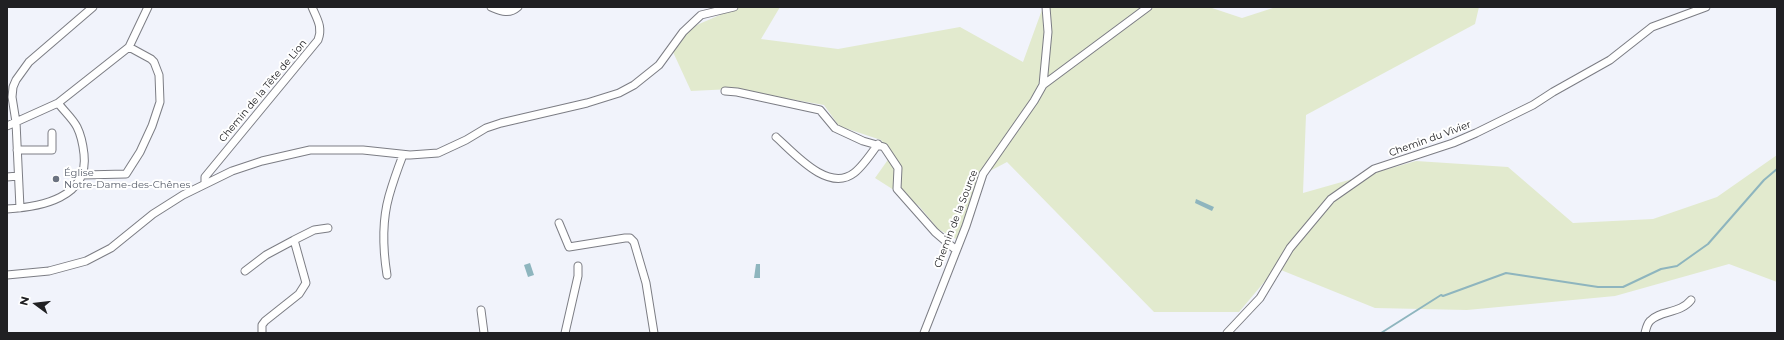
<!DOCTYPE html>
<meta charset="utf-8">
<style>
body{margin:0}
#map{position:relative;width:1784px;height:340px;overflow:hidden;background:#f1f3fb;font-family:Montserrat,sans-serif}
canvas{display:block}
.frame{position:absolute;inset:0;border:8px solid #202023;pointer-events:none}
.north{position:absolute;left:16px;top:284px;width:40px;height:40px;-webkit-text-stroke:3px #fff;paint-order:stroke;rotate:285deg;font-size:11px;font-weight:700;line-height:16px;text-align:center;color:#202023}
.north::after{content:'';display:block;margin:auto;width:14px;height:18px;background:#202023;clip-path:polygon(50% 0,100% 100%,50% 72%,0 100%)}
</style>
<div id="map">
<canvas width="1784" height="340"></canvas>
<div class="frame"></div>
<div class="north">N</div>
</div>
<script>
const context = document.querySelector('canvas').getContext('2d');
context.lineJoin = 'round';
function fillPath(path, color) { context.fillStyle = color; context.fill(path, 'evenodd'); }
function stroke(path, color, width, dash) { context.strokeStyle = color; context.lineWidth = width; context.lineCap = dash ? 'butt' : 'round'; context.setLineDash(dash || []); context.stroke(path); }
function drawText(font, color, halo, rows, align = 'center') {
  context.font = font + ' Montserrat,sans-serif'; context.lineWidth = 4; context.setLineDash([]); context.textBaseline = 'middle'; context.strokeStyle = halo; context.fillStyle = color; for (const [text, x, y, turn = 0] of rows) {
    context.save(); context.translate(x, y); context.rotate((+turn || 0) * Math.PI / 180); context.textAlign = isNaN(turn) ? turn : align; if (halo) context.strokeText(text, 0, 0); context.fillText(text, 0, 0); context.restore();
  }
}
const green = new Path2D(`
 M738,7H780L761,39L838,49L960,27L1023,62L1043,7H1209L1242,18L1276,7H1479L1475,24L1306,115L1303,193L1416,161L1508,167L1573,223L1653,219L1717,197L1777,155V282L1729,264L1615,296L1467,310L1375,308L1276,268L1239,312H1154L1007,162L988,172L956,239L938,229L919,206L875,178L892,154L881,140L839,126L824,105L732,89L691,91L673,52L690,28Z`);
const water = new Path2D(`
 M1196,199L1214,207L1212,211L1195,203Z
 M530,263L534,275L528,277L524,265Z
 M756,264H760V278H754Z`);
const stream = new Path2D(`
 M1381,333L1441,295L1443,296L1506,273L1598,287H1623L1661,269L1677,266L1708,244L1764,180L1777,169`);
const minor = new Path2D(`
 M491,7C501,11 509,15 518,7
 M1043,85L1148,7
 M725,91L737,92L820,110L835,128L863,141L884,147L898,168L897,189L935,232L956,250
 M7,126L58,103L129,47L148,7
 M776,137C794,153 828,193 854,173C863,166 871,154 878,144
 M17,150H52V133
 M83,175L126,174L140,152L152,126L160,102L159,75L154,62L151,59L129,47
 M7,177L18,176
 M205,183V177L318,40C323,27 317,19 312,7
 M20,208L16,122L12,97L13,87L16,80L29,62L93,7
 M7,209C41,207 89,198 84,154C83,145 81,135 77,127C73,119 64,111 58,103
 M559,223L569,247L625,238H630L634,242L646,283L654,333
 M245,271L266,255L294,240
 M7,275L49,271L86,261L111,248L153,214L183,195L232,171L262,161L310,150H363L410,155L438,153L466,140L486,128L501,123L587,103L619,93L634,85L659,65L683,32L701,15L734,7
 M387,275C383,250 382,221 389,196C393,182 398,168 403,155
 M481,310L484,333
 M262,333V325L265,321L299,294L306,283L294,240L314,230L328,228
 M565,333L578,276V266
 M924,333L966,226L983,174L1034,101L1043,85L1048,32L1046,7
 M1227,333L1260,298L1290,248L1331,199L1374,169L1453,143L1476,133L1533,105L1553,92L1610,60L1652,27L1706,7
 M1645,333C1646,329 1647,324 1650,321C1660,310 1680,314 1691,300`);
const markers = [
 [56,179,4,"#6b7280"]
];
const streetNames = [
 ["Chemin de la Tête de Lion",263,91,-50],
 ["Chemin du Vivier",1430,139,-20],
 ["Chemin de la Source",956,219,-69]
];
const worshipNames = [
 ["Église",64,173],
 ["Notre-Dame-des-Chênes",64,185]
];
fillPath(green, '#e2eace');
fillPath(water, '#8eb5be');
stroke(stream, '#8eb5be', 2);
stroke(minor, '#7c7d84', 9);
stroke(minor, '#fff', 7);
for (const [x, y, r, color] of markers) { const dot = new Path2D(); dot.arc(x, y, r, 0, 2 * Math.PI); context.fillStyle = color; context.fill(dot); stroke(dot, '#fff', 1.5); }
drawText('10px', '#202023', '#fff', streetNames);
drawText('10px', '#5b616d', '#fff', worshipNames, 'left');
</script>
